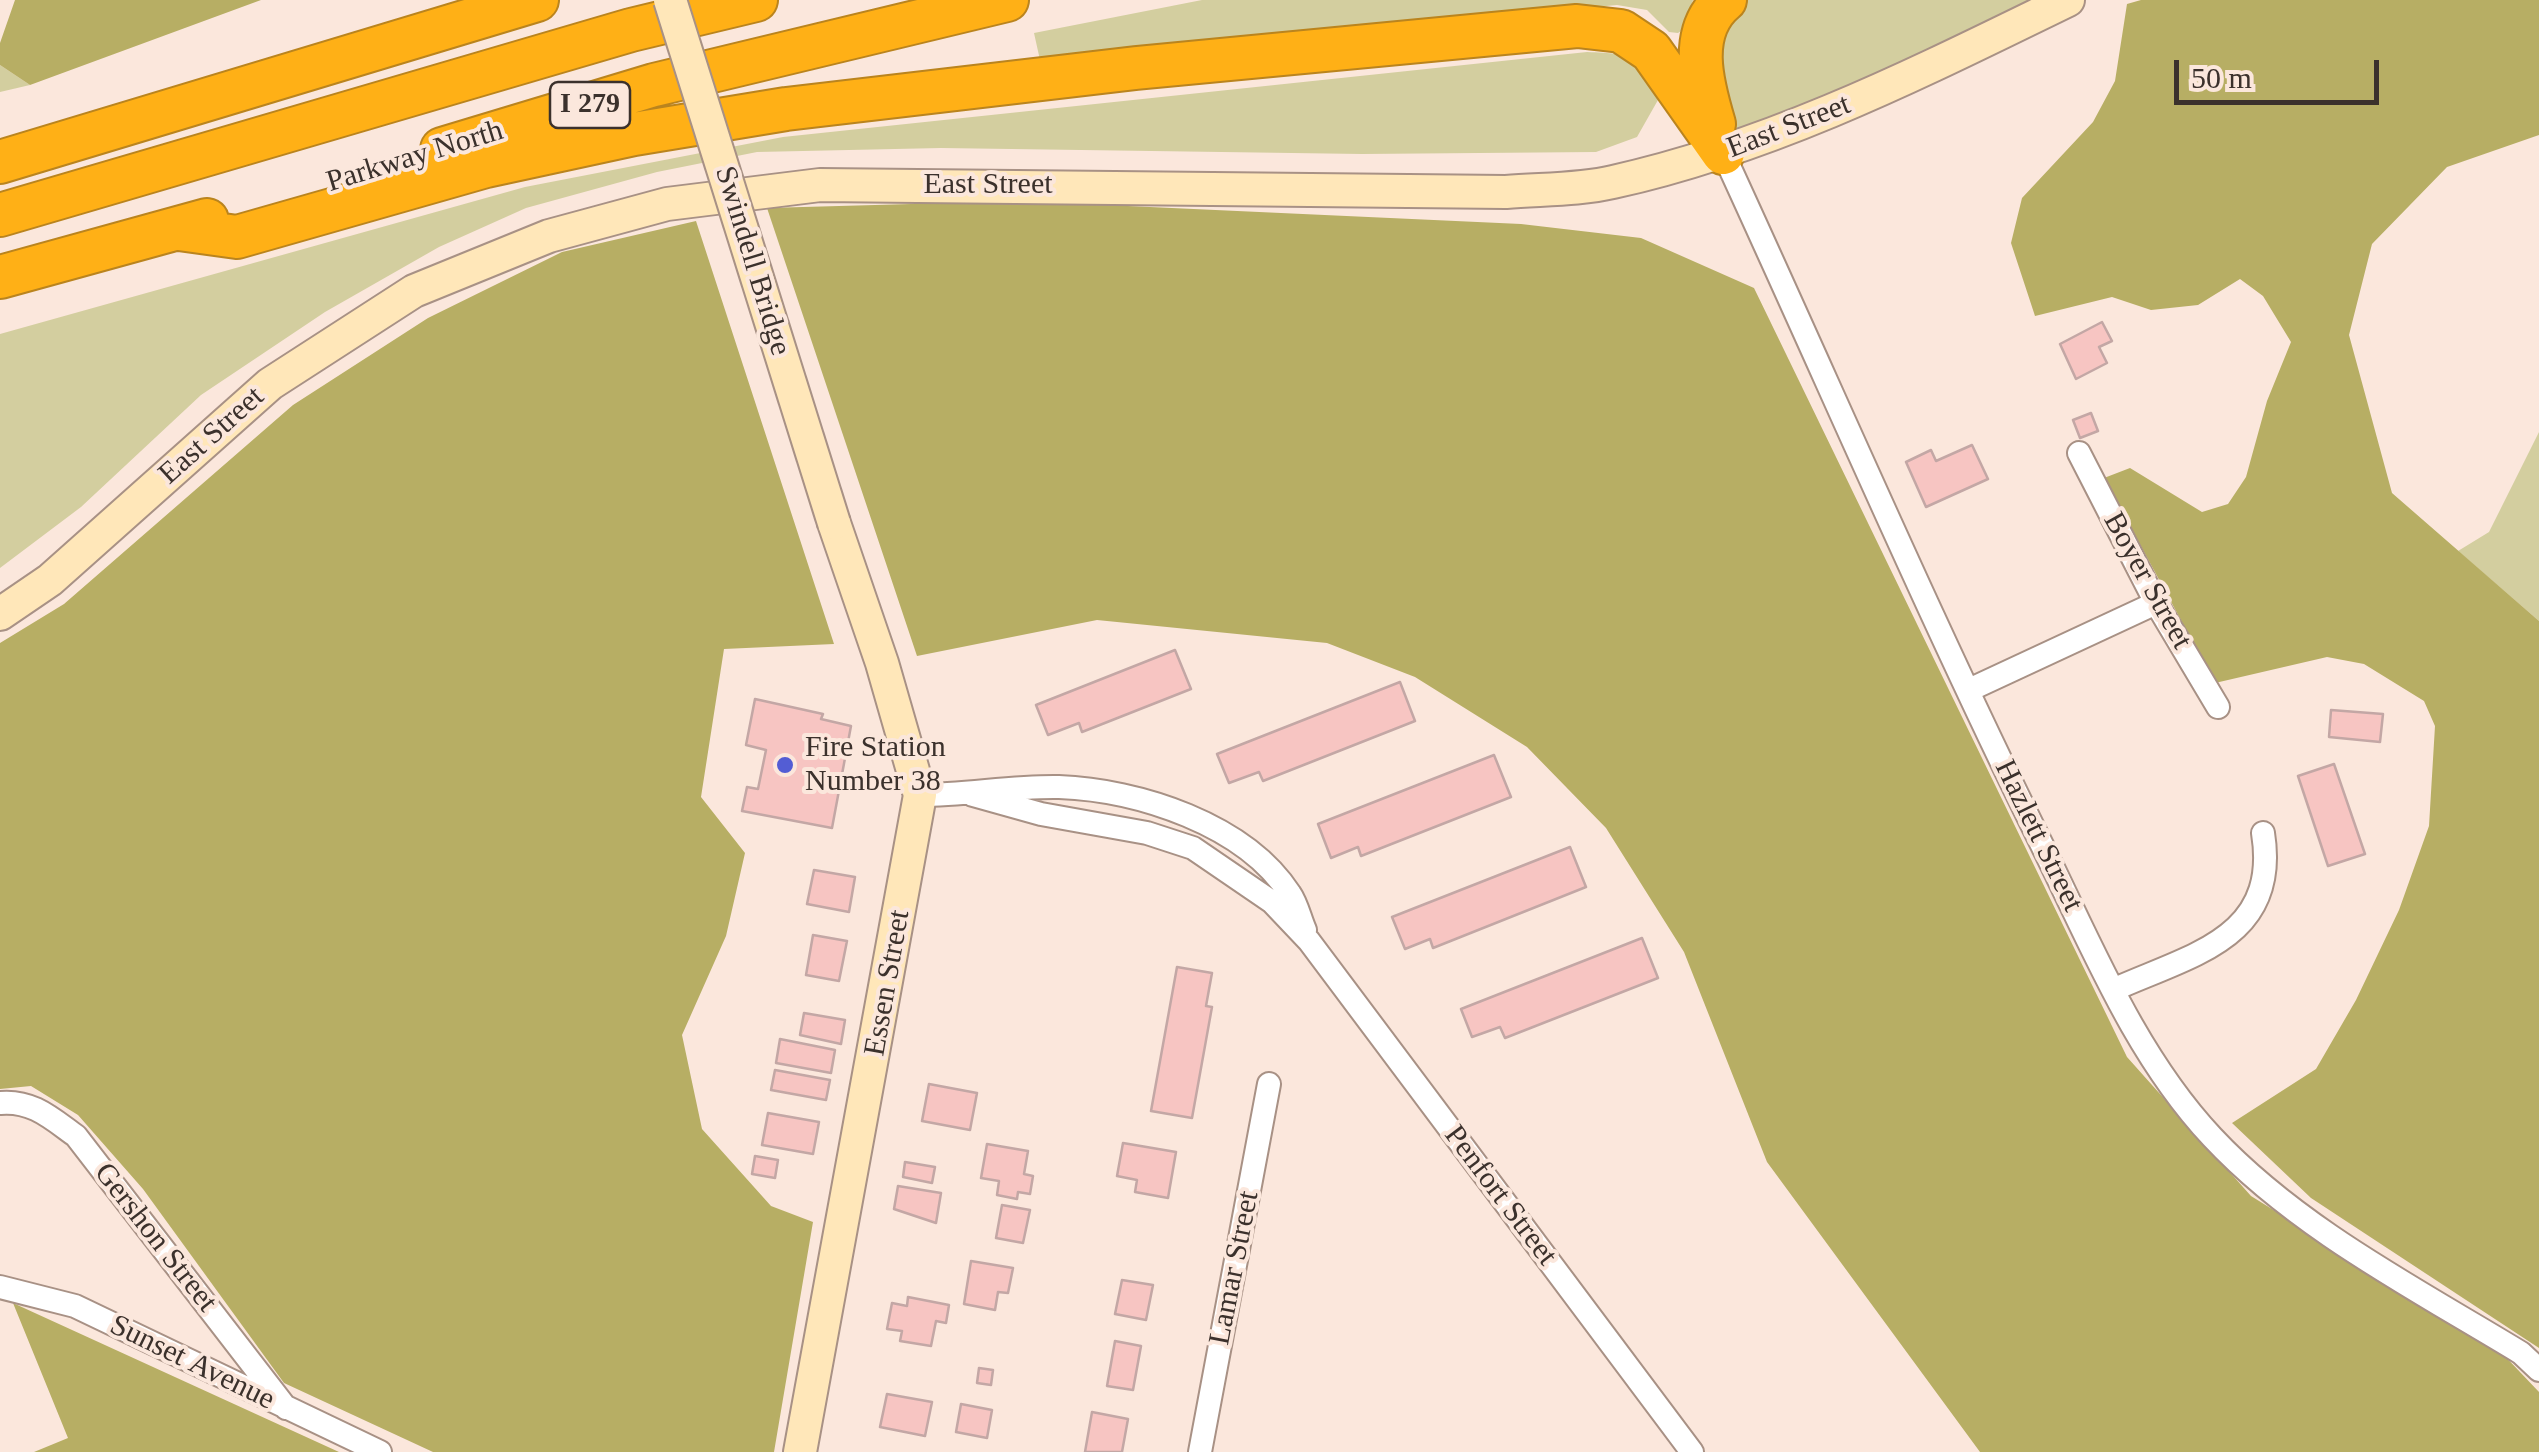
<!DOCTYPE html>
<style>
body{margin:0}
#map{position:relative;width:2539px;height:1452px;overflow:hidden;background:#fbe7dc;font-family:Georgia,serif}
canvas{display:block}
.scale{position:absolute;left:2174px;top:60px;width:205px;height:45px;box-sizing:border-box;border:5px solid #3b312c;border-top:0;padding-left:12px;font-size:30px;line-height:35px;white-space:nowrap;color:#3b312c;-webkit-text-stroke:8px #fbe7dc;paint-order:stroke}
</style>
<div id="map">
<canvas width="2539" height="1452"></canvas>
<div class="scale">50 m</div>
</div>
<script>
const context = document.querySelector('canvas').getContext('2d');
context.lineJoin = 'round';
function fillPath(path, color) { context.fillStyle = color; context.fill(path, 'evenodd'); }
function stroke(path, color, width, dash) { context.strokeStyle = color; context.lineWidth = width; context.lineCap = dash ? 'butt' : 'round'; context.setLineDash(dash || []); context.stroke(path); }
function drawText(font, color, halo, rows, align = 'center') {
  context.font = font + ' Georgia,serif'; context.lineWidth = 8; context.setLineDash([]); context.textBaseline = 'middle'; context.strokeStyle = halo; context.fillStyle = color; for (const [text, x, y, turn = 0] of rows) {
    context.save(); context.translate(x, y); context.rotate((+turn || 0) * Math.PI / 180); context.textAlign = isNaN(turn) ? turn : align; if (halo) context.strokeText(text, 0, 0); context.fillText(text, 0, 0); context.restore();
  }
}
const green = new Path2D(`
 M1202,0H1693L1684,29L1678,33L1669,32L1647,10L1617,5L1040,60L1034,33Z
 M1725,0H2068L1723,153L1704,29Z
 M1587,52C1634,54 1642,54 1658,100L1637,137L1596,152L1362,154L941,148L757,152L657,172L526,208L439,247L325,312L201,395L81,507L0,568V334L525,187L783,137Z
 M0,65L30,85L0,92Z
 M2539,432V621L2458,551L2489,532Z`);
const forest = new Path2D(`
 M15,0H261L30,85L0,65V43Z
 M2141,0H2539V135L2447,167L2372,244L2349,335L2392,493L2539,621V1348L2311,1198L2232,1123L2316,1069L2356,1000L2399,910L2429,826L2435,726L2424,701L2364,664L2327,657L2215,683L2104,478L2130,468L2202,512L2228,504L2246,477L2267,401L2291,342L2263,296L2240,279L2198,305L2151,310L2112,297L2035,316L2011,243L2022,198L2093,122L2115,81L2127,4Z
 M1019,201L1521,224L1641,238L1754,288L2127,1057L2251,1196L2500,1351L2539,1392V1452H1980L1767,1162L1684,952L1606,828L1527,747L1415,677L1327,643L1097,620L917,656L767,208Z
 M696,221L834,644L724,649L701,797L745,853L726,936L682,1035L702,1129L771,1206L813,1222L774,1452H433L284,1383L143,1189L78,1115L31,1086L0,1089V643L64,604L293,405L428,318L562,252Z
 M13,1303L339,1452H34L68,1438Z`);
const building = new Path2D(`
 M2102,322L2112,341L2099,347L2107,363L2076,379L2060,344Z
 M2091,413L2098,431L2080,438L2073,420Z
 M1972,445L1988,479L1926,507L1906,462L1931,450L1936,461Z
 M1175,650L1191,689L1082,732L1079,723L1048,735L1036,705Z
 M1400,682L1415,721L1263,781L1259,772L1229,783L1217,754Z
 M755,699L823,714L821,719L851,726L832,828L742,811L747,787L758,789L766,750L746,745Z
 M2331,710L2383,714L2380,742L2329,737Z
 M1494,755L1511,797L1361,856L1358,847L1331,858L1318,824Z
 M2334,764L2365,854L2328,866L2298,776Z
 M1570,847L1586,887L1433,948L1430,939L1405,949L1392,917Z
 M814,870L855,877L849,912L807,904Z
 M813,935L847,941L839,981L806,975Z
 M1642,938L1658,978L1505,1038L1500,1027L1472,1037L1461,1009Z
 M1177,967L1212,973L1206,1006L1212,1007L1192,1118L1151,1111Z
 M804,1013L845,1020L841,1044L800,1035Z
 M780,1039L835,1050L831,1073L776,1063Z
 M775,1070L830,1080L826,1100L771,1090Z
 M929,1084L977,1093L970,1130L922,1121Z
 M768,1113L819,1122L813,1154L762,1145Z
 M1123,1143L1176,1152L1168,1198L1135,1192L1137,1180L1117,1176Z
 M987,1144L1028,1151L1024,1174L1033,1176L1030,1194L1018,1192L1017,1199L997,1195L999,1181L981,1178Z
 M755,1156L778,1160L775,1178L752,1174Z
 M905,1162L935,1167L932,1183L903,1177Z
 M898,1186L941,1193L936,1223L894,1209Z
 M1002,1205L1030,1210L1023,1243L996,1238Z
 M971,1261L1013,1268L1008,1293L998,1292L995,1310L964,1304Z
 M1122,1280L1153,1285L1146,1320L1115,1314Z
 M908,1297L949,1305L946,1323L936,1321L931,1346L900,1341L902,1331L887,1329L892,1303L907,1306Z
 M1115,1341L1141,1346L1133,1390L1107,1386Z
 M979,1368L993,1370L991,1385L977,1383Z
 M887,1394L932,1402L925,1436L880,1427Z
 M961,1404L992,1410L987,1438L956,1432Z
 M1092,1412L1128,1419L1122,1452H1085Z`);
const street = new Path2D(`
 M1723,153C1829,383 1929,617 2042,845C2091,944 2135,1055 2212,1137C2297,1228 2416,1289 2521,1353L2539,1370
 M2079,453L2156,603L2218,707
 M1969,690L2156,603
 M920,795C967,795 1012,786 1059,787C1138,790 1245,824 1290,894C1297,904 1300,919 1305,930
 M973,795L1041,814L1147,833L1193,848L1272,902L1309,941L1692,1452
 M2113,990C2190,955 2280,939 2263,833
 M0,1103C32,1100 51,1118 76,1136L286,1408
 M0,1287L75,1306L380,1452
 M1200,1452L1269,1084`);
const secondary = new Path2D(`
 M0,614L50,580L270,384L414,291L549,236L667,204L820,185L1506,192C1541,189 1579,190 1613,182C1775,146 1920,72 2068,0
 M800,1452L920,795L882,663L834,523`);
const highway = new Path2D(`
 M1714,124C1702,84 1687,31 1725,0
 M442,149L654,85L1007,0
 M0,162L537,0
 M0,215L631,30L756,0
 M179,229L237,237L486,166L634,134L786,109L1136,68L1577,26L1621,31L1651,51L1723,153
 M0,277L207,220`);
const secondaryBridge = new Path2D(`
 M670,0L834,523`);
const markers = [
 [785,765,10,"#535dd4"]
];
const shields = [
 [590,105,80]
];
const shieldNames = [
 ["I 279",590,105]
];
const streetNames = [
 ["East Street",1789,127,-21],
 ["Parkway North",415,157,-17],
 ["East Street",988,185],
 ["Swindell Bridge",752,261,73],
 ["East Street",212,436,-42],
 ["Boyer Street",2147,581,61],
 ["Hazlett Street",2038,836,64],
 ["Essen Street",888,983,-80],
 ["Penfort Street",1500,1196,53],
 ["Gershon Street",155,1238,52],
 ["Lamar Street",1235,1268,-79],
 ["Sunset Avenue",192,1363,26]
];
const poiNames = [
 ["Fire Station",805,748],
 ["Number 38",805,782]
];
fillPath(green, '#d3ce9f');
fillPath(forest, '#b7ae64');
fillPath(building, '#f7c5c2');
stroke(building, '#c3a7a5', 2.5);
stroke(street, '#a89185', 26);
stroke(secondary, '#a89185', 36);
stroke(highway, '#ba841e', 46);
stroke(street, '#fff', 22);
stroke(secondary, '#ffe7b9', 32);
stroke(highway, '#ffb016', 42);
stroke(secondaryBridge, '#a89185', 36, []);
stroke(secondaryBridge, '#ffe7b9', 32);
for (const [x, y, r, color] of markers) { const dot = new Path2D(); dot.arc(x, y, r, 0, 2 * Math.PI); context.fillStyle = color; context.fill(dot); stroke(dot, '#fbe7dc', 4); }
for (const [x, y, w] of shields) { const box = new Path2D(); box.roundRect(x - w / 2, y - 23, w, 46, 8); context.fillStyle = '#fbe7dc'; context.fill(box); stroke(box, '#3b312c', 2.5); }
drawText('bold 28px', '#3b312c', null, shieldNames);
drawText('30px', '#3b312c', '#fbe7dc', streetNames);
drawText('30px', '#3b312c', '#fbe7dc', poiNames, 'left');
</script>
